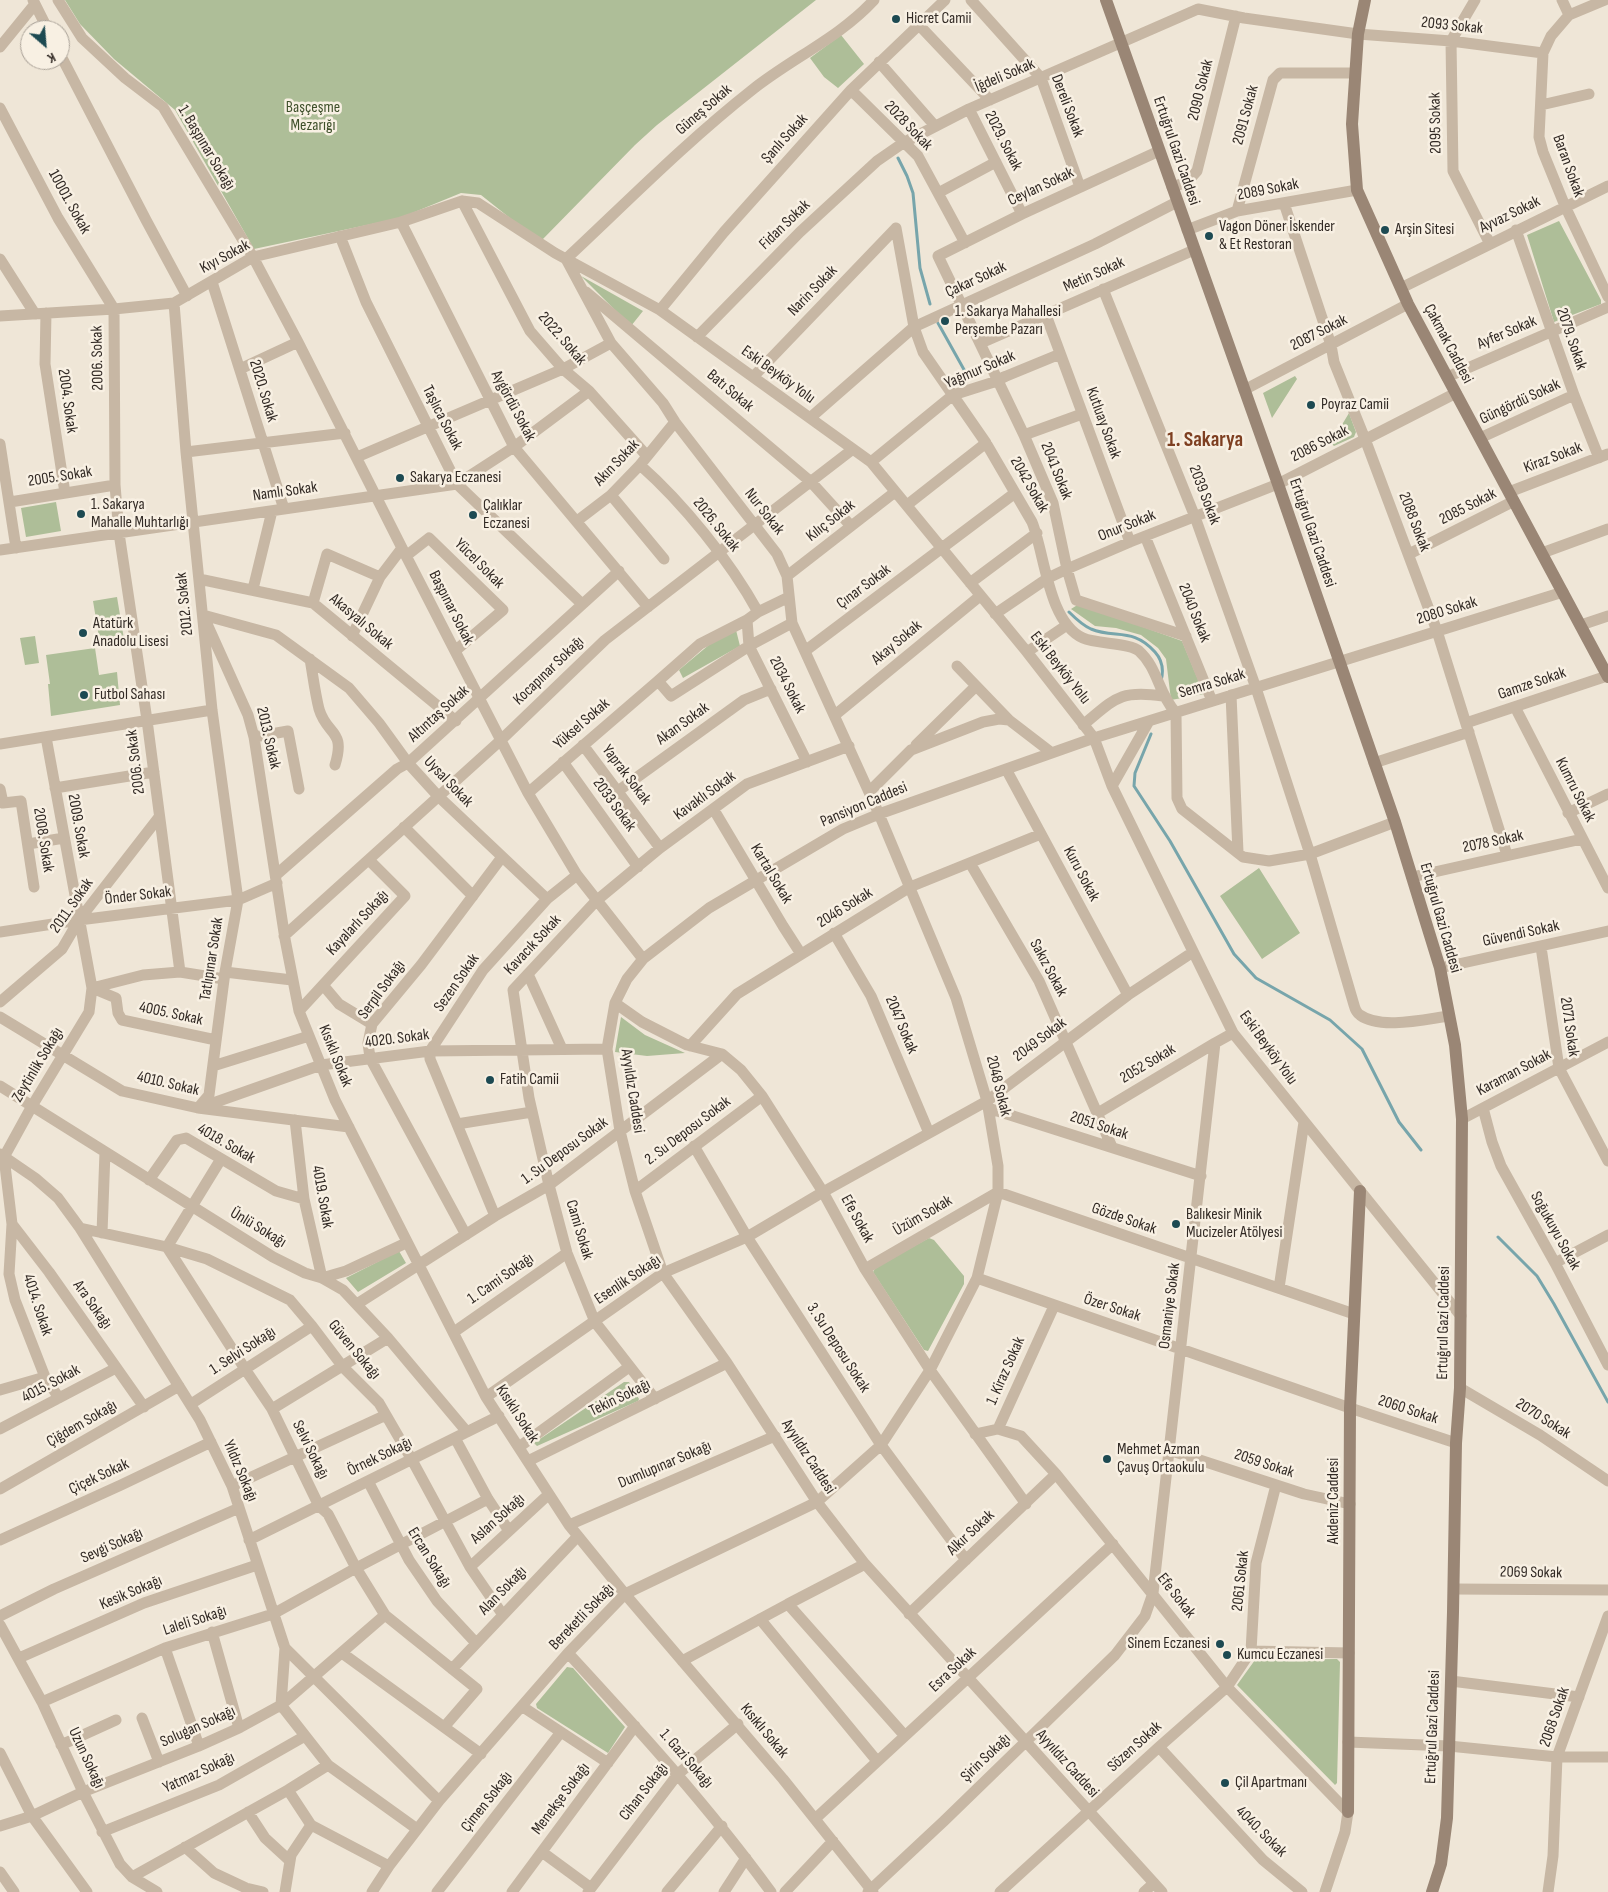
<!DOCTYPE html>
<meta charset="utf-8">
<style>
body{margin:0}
#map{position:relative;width:1608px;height:1892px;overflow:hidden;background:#efe6d7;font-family:"Sofia Sans Condensed",sans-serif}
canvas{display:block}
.north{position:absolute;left:20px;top:20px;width:50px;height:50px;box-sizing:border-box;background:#f8f0e3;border:1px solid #a9a197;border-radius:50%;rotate:153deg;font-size:14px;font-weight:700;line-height:20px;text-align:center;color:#322a25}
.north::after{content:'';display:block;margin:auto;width:18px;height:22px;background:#1d4a52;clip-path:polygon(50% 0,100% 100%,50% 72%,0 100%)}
</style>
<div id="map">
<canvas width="1608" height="1892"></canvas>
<div class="north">K</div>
</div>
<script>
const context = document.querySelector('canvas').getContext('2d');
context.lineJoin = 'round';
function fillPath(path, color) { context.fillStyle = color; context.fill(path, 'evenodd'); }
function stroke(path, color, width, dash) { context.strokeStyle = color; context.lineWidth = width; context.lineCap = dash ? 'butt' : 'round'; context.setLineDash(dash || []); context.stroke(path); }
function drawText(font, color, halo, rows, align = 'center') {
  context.font = font + ' "Sofia Sans Condensed",sans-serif'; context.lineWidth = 5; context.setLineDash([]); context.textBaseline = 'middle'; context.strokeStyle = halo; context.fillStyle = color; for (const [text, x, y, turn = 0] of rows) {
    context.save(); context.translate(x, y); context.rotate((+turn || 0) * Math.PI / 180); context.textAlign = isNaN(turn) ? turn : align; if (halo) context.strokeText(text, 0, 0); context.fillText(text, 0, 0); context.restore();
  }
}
const green = new Path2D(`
 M65,0H816L657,125L635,145L542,240L530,234L481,195L461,193L400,218L254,249L175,110L114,59L80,24Z
 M841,35L864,64L838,88L824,77L810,58Z
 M1559,221L1601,300V304L1554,322L1527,235Z
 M581,276L643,311L631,326Z
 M1295,376L1297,379L1272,418L1263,393Z
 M1349,413L1356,432L1354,437L1334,446L1331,443Z
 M56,502L61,531L26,537L21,508Z
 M117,597L124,639L100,643L93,601Z
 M1079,604L1182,641L1204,694L1171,700L1166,659L1158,648L1141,635L1116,628L1095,626L1071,609Z
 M736,630L740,646L683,678L679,670L710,644Z
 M35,636L39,663L25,665L20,638Z
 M95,648L99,675L117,672L120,705L51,716L48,684H50L46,655Z
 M1259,868L1300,933L1262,959L1220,896Z
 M621,1017L645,1035L685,1053L647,1056L615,1052Z
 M929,1238L934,1240L964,1276V1284L928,1351L924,1350L873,1272L876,1267Z
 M399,1251L406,1263L358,1292L346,1278Z
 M624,1382H629L639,1399L638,1401L537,1446L534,1443Z
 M1337,1659L1340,1662L1337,1783L1335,1785L1237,1685L1255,1660Z
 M567,1667L573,1668L625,1727L608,1753L537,1708L536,1704Z`);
const stream = new Path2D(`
 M898,158L907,176L913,193L920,268L930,304
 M938,323L967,375
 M1069,612C1076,619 1082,625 1091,629C1115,639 1133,627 1155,652C1163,661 1164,670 1161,681
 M1151,734L1135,773L1134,786L1170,841L1234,954L1256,978L1330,1020L1362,1049L1399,1122L1421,1150
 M1498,1237L1537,1276L1554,1304L1608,1402`);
const street = new Path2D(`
 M33,0L48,30
 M58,0L82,38L125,78L163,107L253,257L298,342L402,548L528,793L577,875L643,959
 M971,0L1041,78L1080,187
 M1475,0L1451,41L1453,171L1490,244
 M1562,0L1569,15
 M1605,0L1569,15L1551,36L1543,53L1539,137L1543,152L1565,206L1608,297
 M919,25L990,100
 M0,47L35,4
 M60,54L146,220L187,296
 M879,62L935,126
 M851,90L918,156L965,243
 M1541,105L1589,94
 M0,108L58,218L114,309L115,485L119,533L147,720L180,972
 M969,109L1022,214
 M1159,151L1022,214L938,256L1024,435L1053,503L1067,569L1076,600L1186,636
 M1172,187L1187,182L1197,171L1236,16
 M938,193L996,162
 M462,201L530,331L563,369L589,391L647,456
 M1284,203L1331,345L1334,362L1365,439L1437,631L1507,855
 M1237,211L1273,80L1280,73H1355
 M401,222L514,447L648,607
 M896,228L914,327L923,352L986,443L1032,522C1045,554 1048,622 1083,638C1096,644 1131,643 1139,651C1158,668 1158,693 1176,713L1177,798L1182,809L1243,857L1269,861L1310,854L1395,822
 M1187,230L1237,211L1357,190
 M1516,230L1574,395L1599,458
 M340,236L366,302L457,484L582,604
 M0,259L35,314
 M212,282L284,509
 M1401,288L1608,186
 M1103,289L1195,517L1256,688L1310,854L1354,1005C1355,1009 1357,1013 1360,1015C1380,1030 1426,1019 1449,1016
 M586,292L811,482L851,526
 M174,303L186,452L212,710L238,900L225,972L209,1095L198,1108
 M660,310L724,232L851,90L945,0
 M46,313L45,364L65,493
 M1046,315L1130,542
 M0,316L114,309L174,303L253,257L401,222L462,201L478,203L555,253L660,310L871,462L1027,652L1094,738L1112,786L1233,1033L1461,1316
 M697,337L800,232L877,161L903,143L969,109L1198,9L1244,18L1358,34L1451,41L1543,53
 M981,343L1194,250
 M240,369L298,342
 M753,377L896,228
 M1004,377L1060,354
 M1447,377L1608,307
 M1244,390L1408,304
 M810,418L914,327L1095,244L1177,202
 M1024,435L1082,414
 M1480,438L1574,395
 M0,444L16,548
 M186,452L345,433
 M357,457L563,369L611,343
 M871,462L953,395L994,382
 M640,465C683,503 730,561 758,612
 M1509,492L1608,454
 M611,495L664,559
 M10,502L115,485
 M907,505L986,443
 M577,521L611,495L640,465L675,422
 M1145,536L1212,701
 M0,550L457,484L514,447L589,391
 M1542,553L1608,529
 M1409,554L1514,501
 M406,556L429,538L503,610L455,651
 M787,576L895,492
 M199,579L313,603L456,721
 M970,583L1037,533
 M253,589L272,511
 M789,597L758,612L747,620L700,644L658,681L671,696L749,646L792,623
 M313,603L327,554L380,577
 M995,614L1048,578L1067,569L1130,542L1278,484L1456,393
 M203,615L248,715L254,737L285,939L299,1011L335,1100L486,1397L569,1525L625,1594L783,1779L873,1892
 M203,615L276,635L349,688L379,723L408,763L438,796L547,899
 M747,620L749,646L807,762
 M1581,625L1608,616
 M352,636L380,577L402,548
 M805,651L1015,493
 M1027,652L1067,625
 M310,659C313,676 315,693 319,709C327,736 346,729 335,765
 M957,666L1009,720
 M1231,695L1238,852
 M1515,707L1608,888
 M835,715L980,596
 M1466,723L1607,676
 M1083,725C1116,698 1119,690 1163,696
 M46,737L92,988L89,1012L32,1106L4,1157L12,1224L9,1274L15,1300L45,1377L59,1398
 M254,737L288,731L299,789
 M0,744L212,710
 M583,745L660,848
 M916,745L976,686
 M563,762L638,867
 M1374,763L1469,732
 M1006,769L1128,995
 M1112,786L1149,721
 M55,788L154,772
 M0,789L3,803L21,801L34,887
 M618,791L744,700L771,689
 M869,792L911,750L983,722L999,719L1009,720L1052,753
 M528,793L658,681
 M714,810L783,926L801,954
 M1568,813L1608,794
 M404,827L473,896
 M28,844L64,838
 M970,863L1039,981L1112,1147
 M276,875L397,769L408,763L619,571
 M1412,877L1582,839
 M0,932L79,920L238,900L277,883
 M834,933L871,996L929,1133
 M284,936L501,740L605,640L853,449
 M1541,947L1559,1068L1608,1161
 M1440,968L1608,931
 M225,972L292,980
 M528,974L562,1049
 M323,985L339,1004L372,1024
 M92,988L116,998L118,1013L122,1020L216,1040
 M92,988L143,975L180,972L224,979
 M0,1002L62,949L79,920L159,817
 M615,1003L642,1022L687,1045L722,1054L741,1070L762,1096L823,1192L865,1269L930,1370L1026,1504
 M299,1011L405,896L369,860
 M0,1017L122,1091L198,1108L349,1127
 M690,1046L737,994L910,887L1041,834
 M213,1066L309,1036
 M0,1086L273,1257L305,1273L322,1278L343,1290L388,1338L467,1432
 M199,1108L321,1065L430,1051L607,1049
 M988,1108L1201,1176
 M1483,1108L1492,1142L1501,1166L1555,1263L1608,1365
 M1098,1113L1215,1043
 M1462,1119L1608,1042
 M295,1120L304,1199L322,1278L346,1271L406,1243
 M457,1124L532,1112
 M694,1146L747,1237L881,1445L966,1560
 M0,1154L35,1178L58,1198L80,1228L200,1420L232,1486L285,1648L439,1801
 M221,1159L167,1247L245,1369L272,1409L319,1506L328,1514L356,1568L385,1615L477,1689L445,1726
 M149,1180L177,1140L186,1138L276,1191L304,1199
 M635,1191L762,1096
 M495,1216L430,1059V1051L483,970L547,899L577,875
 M12,1224L49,1272L144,1407
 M80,1228L167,1247L207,1259L290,1300L312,1326L343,1367L379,1403L412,1460L470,1567L503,1615
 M102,1233L105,1152
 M466,1235L370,1058L368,1043L372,1024L421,965L502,857
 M1555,1263L1608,1235
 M865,1269L998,1192L1354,1314
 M977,1278L1350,1408L1456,1443
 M1279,1288L1304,1122
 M357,1304L495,1216L549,1185L722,1054
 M454,1332L567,1253
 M1460,1388L1540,1435L1608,1481
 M0,1390L45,1377
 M486,1397L663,1273L747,1237L823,1192L987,1101L1128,995L1193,952
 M655,1399L595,1322L567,1253L549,1185L529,1098L513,990L596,901L660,848L747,784L849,746
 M191,1404L312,1326
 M272,1409L388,1338
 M0,1429L116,1368
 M998,1429L1021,1436L1056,1474L1227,1687L1348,1812L1345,1832L1325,1892
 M975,1434L998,1429L1054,1306
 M455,1438L488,1499L509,1531
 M519,1447L629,1367
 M1169,1450L1304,1494L1350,1504
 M528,1461L727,1363
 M368,1481L409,1560L437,1601L476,1643
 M232,1486L386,1415
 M0,1489L179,1386
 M569,1525L775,1436
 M0,1540L121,1485L211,1442
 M249,1540L499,1416
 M865,1564L788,1604L905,1736
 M470,1567L549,1494
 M1454,1589L1608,1590
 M909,1614L1056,1474
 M0,1616L54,1589L239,1508
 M760,1619L877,1761
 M0,1625L42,1702L83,1792L120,1864L132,1877L157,1892
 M212,1632L239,1728
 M165,1648L199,1746
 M285,1648L281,1705L328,1765
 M1251,1651L1256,1563L1276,1485
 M342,1653L481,1754
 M568,1653C640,1731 709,1807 771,1892
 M19,1658L144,1603L257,1565
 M682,1661L788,1604
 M452,1669L578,1536
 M1451,1681L1579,1697
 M42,1702L165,1648L273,1614L356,1568L488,1499
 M523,1707L608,1763
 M142,1718L159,1762
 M1348,1742L1449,1746L1557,1757H1608
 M61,1745L116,1720
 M1159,1747L1263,1860L1302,1892
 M0,1753L32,1816L87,1892
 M288,1790L311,1825L389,1866
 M248,1812L265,1838L290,1861
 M815,1819L1113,1544
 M0,1826L32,1816L83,1792L199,1746L239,1728L281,1705L385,1615
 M102,1832L219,1785L305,1736
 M185,1847L214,1873L246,1888L263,1892
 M542,1852L591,1888
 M0,1872L14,1892
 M132,1877L288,1790L328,1765L417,1829
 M285,1892L291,1855L311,1825
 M372,1892L389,1866L439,1801L568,1653L625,1594L817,1502L881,1445L930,1370L977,1278L998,1192V1166L987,1101L956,998L879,814L792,623L787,576L777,554L675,422L663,403L611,343L566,259C627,202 686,142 752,90C792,58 839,38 874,0
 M437,1892L561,1732
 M512,1892L635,1726
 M588,1892L678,1774L738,1724
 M667,1892L722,1826
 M724,1892L746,1858
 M785,1892L833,1841
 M868,1892L944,1821L1115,1655L1145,1616L1153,1593L1215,1043L1233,1033
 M1000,1892L1159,1747L1227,1687L1251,1651L1349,1653
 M1144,1892L1154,1883
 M1162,1892L865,1564L817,1502L727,1363L663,1273L635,1191L620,1131L607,1049L615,1003L627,979L643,959L709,908L843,829L879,814L1094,738L1563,592
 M1548,1892L1553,1856L1557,1757L1608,1616`);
const secondary = new Path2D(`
 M1106,0L1278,484L1395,822L1440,968L1455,1045L1462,1119L1460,1388L1456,1443L1453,1612L1447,1818L1441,1864L1432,1892
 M1365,0L1358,34L1352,124L1357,190L1408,304L1608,677
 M1348,1812L1350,1408L1360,1191`);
const streetBridge = new Path2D(`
 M994,382L1004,377`);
const markers = [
 [896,19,5,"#1d4a52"],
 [1385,230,5,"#1d4a52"],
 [1209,236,5,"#1d4a52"],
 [945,321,5,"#1d4a52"],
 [1311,405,5,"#1d4a52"],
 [400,478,5,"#1d4a52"],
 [81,514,5,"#1d4a52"],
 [473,515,5,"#1d4a52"],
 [83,633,5,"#1d4a52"],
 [84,695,5,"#1d4a52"],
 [490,1080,5,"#1d4a52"],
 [1176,1224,5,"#1d4a52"],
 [1107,1459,5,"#1d4a52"],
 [1220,1644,5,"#1d4a52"],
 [1227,1655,5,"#1d4a52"],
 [1225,1783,5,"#1d4a52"]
];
const poiNames = [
 ["Hicret Camii",906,19],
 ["Vagon Döner İskender",1219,227],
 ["& Et Restoran",1219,245],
 ["Arşin Sitesi",1395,230],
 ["1. Sakarya Mahallesi",955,312],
 ["Perşembe Pazarı",955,330],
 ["Poyraz Camii",1321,405],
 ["Sakarya Eczanesi",410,478],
 ["1. Sakarya",91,505],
 ["Mahalle Muhtarlığı",91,523],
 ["Çalıklar",483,506],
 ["Eczanesi",483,524],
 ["Atatürk",93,624],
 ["Anadolu Lisesi",93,642],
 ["Futbol Sahası",94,695],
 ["Fatih Camii",500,1080],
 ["Balıkesir Minik",1186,1215],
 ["Mucizeler Atölyesi",1186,1233],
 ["Mehmet Azman",1117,1450],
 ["Çavuş Ortaokulu",1117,1468],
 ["Sinem Eczanesi",1210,1644,"right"],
 ["Kumcu Eczanesi",1237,1655],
 ["Çil Apartmanı",1235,1783]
];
const streetNames = [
 ["2093 Sokak",1452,26,6],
 ["İğdeli Sokak",1005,76,-23],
 ["2090 Sokak",1201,90,-76],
 ["Dereli Sokak",1067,106,69],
 ["Güneş Sokak",704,110,-41],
 ["2091 Sokak",1246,115,-75],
 ["2095 Sokak",1436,123,-91],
 ["2028 Sokak",908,126,46],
 ["Şanlı Sokak",785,139,-48],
 ["2029. Sokak",1003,141,63],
 ["1. Başpınar Sokağı",206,148,59],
 ["Ertuğrul Gazi Caddesi",1176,151,71],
 ["Baran Sokak",1568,166,70],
 ["Ceylan Sokak",1041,187,-25],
 ["2089 Sokak",1268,190,-11],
 ["10001. Sokak",69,202,61],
 ["Ayvaz Sokak",1510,215,-26],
 ["Fidan Sokak",785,225,-44],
 ["Kıyı Sokak",225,257,-28],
 ["Metin Sokak",1094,275,-24],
 ["Çakar Sokak",976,280,-25],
 ["Narin Sokak",813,291,-46],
 ["2087 Sokak",1319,333,-27],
 ["Ayfer Sokak",1507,333,-23],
 ["2022. Sokak",562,339,49],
 ["2079. Sokak",1571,339,71],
 ["Çakmak Caddesi",1448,344,62],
 ["2006. Sokak",98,358,-91],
 ["Yağmur Sokak",980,370,-23],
 ["Eski Beyköy Yolu",778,375,36],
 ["2020. Sokak",263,391,73],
 ["Batı Sokak",730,391,40],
 ["2004. Sokak",67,401,82],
 ["Güngördü Sokak",1520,402,-25],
 ["Aygördü Sokak",513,406,62],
 ["Taşlıca Sokak",442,418,63],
 ["Kutluay Sokak",1103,423,70],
 ["2086 Sokak",1320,444,-27],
 ["Kiraz Sokak",1553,458,-21],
 ["Akın Sokak",617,463,-46],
 ["2041 Sokak",1056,471,68],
 ["2005. Sokak",60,477,-9],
 ["2042 Sokak",1029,485,60],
 ["Namlı Sokak",285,492,-8],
 ["2039 Sokak",1204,495,69],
 ["2085 Sokak",1468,507,-27],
 ["Nur Sokak",764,512,52],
 ["Kılıç Sokak",831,521,-38],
 ["2088 Sokak",1414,522,69],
 ["2026. Sokak",716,525,51],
 ["Onur Sokak",1127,526,-22],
 ["Ertuğrul Gazi Caddesi",1312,533,71],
 ["Yücel Sokak",479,564,45],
 ["Çınar Sokak",864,587,-37],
 ["2012. Sokak",185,604,-96],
 ["Başpınar Sokak",451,608,63],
 ["2080 Sokak",1447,611,-17],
 ["2040 Sokak",1194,613,68],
 ["Akasyalı Sokak",361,622,40],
 ["Akay Sokak",897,643,-40],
 ["Eski Beyköy Yolu",1060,668,52],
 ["Kocapınar Sokağı",549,671,-44],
 ["Semra Sokak",1212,684,-17],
 ["Gamze Sokak",1532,684,-19],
 ["2034 Sokak",787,685,63],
 ["Altıntaş Sokak",439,714,-42],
 ["Yüksel Sokak",582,724,-41],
 ["Akan Sokak",683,724,-36],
 ["2013. Sokak",268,738,77],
 ["2006. Sokak",136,762,-97],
 ["Yaprak Sokak",626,775,53],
 ["Uysal Sokak",448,782,46],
 ["Kumru Sokak",1575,790,63],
 ["Kavaklı Sokak",705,796,-36],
 ["2033 Sokak",614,805,54],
 ["Pansiyon Caddesi",864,805,-23],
 ["2009. Sokak",78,826,80],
 ["2008. Sokak",43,840,81],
 ["2078 Sokak",1493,842,-12],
 ["Kartal Sokak",771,874,59],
 ["Kuru Sokak",1081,874,62],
 ["Önder Sokak",138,896,-7],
 ["2011. Sokak",72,906,-55],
 ["2046 Sokak",845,908,-32],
 ["Ertuğrul Gazi Caddesi",1440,918,74],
 ["Kayalarlı Sokağı",358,923,-47],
 ["Güvendi Sokak",1521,934,-12],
 ["Kavacık Sokak",533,945,-47],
 ["Tatlıpınar Sokak",212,959,-81],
 ["Sakız Sokak",1048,968,62],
 ["Sezen Sokak",457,983,-55],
 ["Serpil Sokağı",382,990,-54],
 ["4005. Sokak",171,1014,12],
 ["2047 Sokak",901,1025,67],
 ["2071 Sokak",1569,1027,82],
 ["4020. Sokak",397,1039,-7],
 ["2049 Sokak",1040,1040,-37],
 ["Eski Beyköy Yolu",1268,1048,54],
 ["Kısıklı Sokak",335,1056,68],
 ["2052 Sokak",1148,1064,-31],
 ["Zeytinlik Sokağı",38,1065,-59],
 ["Karaman Sokak",1514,1073,-28],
 ["4010. Sokak",168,1084,13],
 ["2048 Sokak",998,1086,76],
 ["Ayyıldız Caddesi",632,1091,81],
 ["2051 Sokak",1099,1126,18],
 ["2. Su Deposu Sokak",688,1131,-37],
 ["4018. Sokak",226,1144,30],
 ["1. Su Deposu Sokak",565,1151,-36],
 ["4019. Sokak",322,1197,80],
 ["Üzüm Sokak",923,1216,-30],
 ["Efe Sokak",857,1219,61],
 ["Gözde Sokak",1124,1219,19],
 ["Ünlü Sokağı",258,1228,31],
 ["Cami Sokak",579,1230,73],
 ["Soğukuyu Sokak",1555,1231,61],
 ["1. Cami Sokağı",501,1279,-35],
 ["Esenlik Sokağı",628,1280,-34],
 ["4014. Sokak",37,1305,72],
 ["Ara Sokağı",92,1305,55],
 ["Osmaniye Sokak",1170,1306,-83],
 ["Özer Sokak",1112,1308,18],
 ["Ertuğrul Gazi Caddesi",1444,1323,-89],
 ["3. Su Deposu Sokak",838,1348,57],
 ["Güven Sokağı",354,1350,50],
 ["1. Selvi Sokağı",243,1351,-33],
 ["1. Kiraz Sokak",1006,1371,-66],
 ["4015. Sokak",51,1384,-28],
 ["Tekin Sokağı",620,1398,-26],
 ["2060 Sokak",1408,1410,18],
 ["Kısıklı Sokak",517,1414,57],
 ["2070 Sokak",1543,1419,32],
 ["Çiğdem Sokağı",82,1424,-30],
 ["Selvi Sokağı",310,1450,64],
 ["Örnek Sokağı",380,1457,-26],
 ["Ayyıldız Caddesi",808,1457,57],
 ["2059 Sokak",1264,1464,18],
 ["Dumlupınar Sokağı",665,1465,-23],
 ["Yıldız Sokağı",240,1471,67],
 ["Çiçek Sokak",99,1477,-25],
 ["Akdeniz Caddesi",1334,1501,-90],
 ["Aslan Sokağı",498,1519,-42],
 ["Alkır Sokak",971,1533,-43],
 ["Sevgi Sokağı",112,1546,-24],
 ["Ercan Sokağı",429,1558,58],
 ["2069 Sokak",1531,1573,1],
 ["2061 Sokak",1241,1581,-84],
 ["Alan Sokağı",503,1591,-46],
 ["Kesik Sokağı",131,1593,-23],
 ["Efe Sokak",1176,1596,52],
 ["Bereketli Sokağı",582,1617,-46],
 ["Laleli Sokağı",195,1621,-18],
 ["Esra Sokak",953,1670,-43],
 ["2068 Sokak",1555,1717,-71],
 ["Solugan Sokağı",198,1727,-24],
 ["Ertuğrul Gazi Caddesi",1433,1727,-88],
 ["Kısıklı Sokak",764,1731,50],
 ["Sözen Sokak",1135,1747,-42],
 ["Uzun Sokağı",86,1758,65],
 ["Şirin Sokağı",986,1758,-44],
 ["1. Gazi Sokağı",686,1759,49],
 ["Ayyıldız Caddesi",1067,1764,48],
 ["Yatmaz Sokağı",199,1773,-25],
 ["Cihan Sokağı",644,1792,-52],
 ["Menekşe Sokağı",561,1799,-53],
 ["Çimen Sokağı",487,1802,-52],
 ["4040. Sokak",1261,1832,45]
];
const parkNames = [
 ["Başçeşme",313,108],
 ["Mezarığı",313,126]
];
const districtNames = [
 ["1. Sakarya",1205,441]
];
fillPath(green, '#aebe98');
stroke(stream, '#77a5ab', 3);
stroke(street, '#c7b7a4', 11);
stroke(secondary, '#9a8675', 12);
stroke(streetBridge, '#c7b7a4', 11);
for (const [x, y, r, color] of markers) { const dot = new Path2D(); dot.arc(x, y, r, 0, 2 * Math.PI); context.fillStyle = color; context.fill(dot); stroke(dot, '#f8f0e3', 2); }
drawText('16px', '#322a25', '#f8f0e3', poiNames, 'left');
drawText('16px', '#322a25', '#f8f0e3', streetNames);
drawText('16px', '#3e4f2a', '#f8f0e3', parkNames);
drawText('bold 21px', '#7e3f21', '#f8f0e3', districtNames);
</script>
